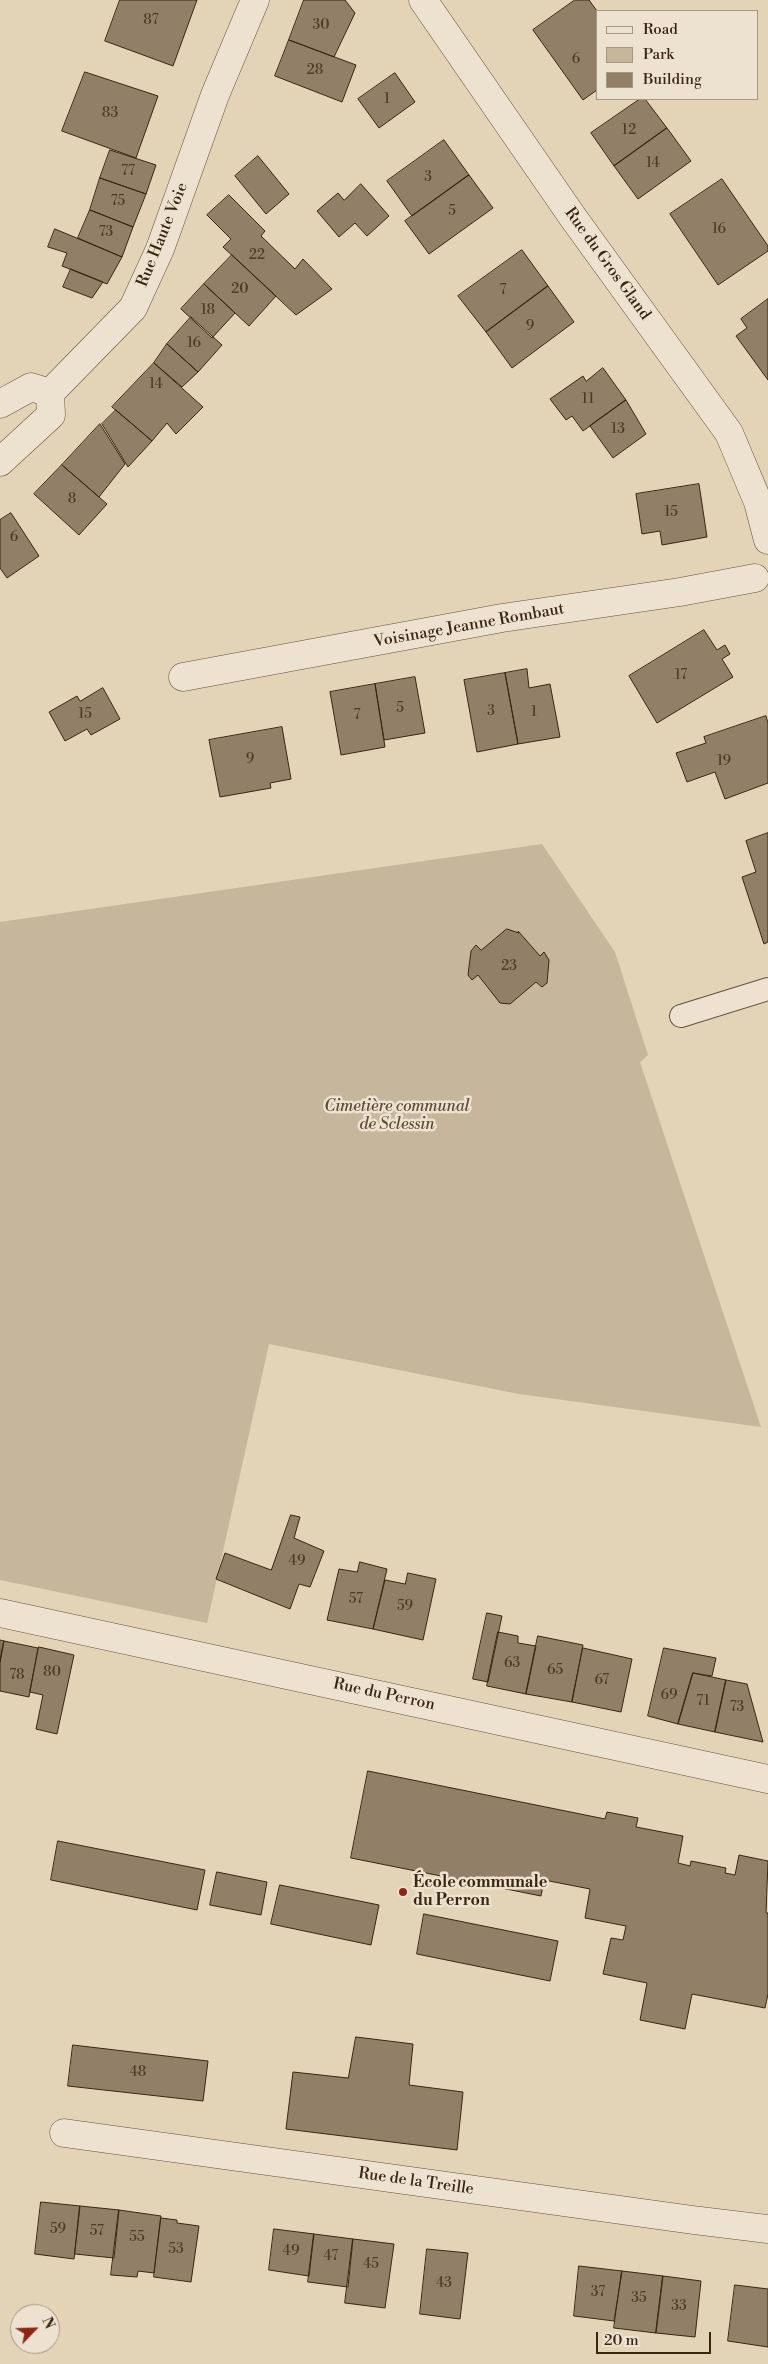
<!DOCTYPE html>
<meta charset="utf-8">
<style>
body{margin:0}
#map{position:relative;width:768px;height:2364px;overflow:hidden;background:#e3d3b7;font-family:"Libre Bodoni",serif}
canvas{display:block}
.legend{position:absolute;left:596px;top:10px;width:162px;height:90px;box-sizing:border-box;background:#ede2d0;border:1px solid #a59784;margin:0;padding:6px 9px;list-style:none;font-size:15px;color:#392611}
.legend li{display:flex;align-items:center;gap:10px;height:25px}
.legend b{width:25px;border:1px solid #a59784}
.north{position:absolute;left:10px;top:2304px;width:50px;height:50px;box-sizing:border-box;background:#ede2d0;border:1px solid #a59784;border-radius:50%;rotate:66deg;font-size:14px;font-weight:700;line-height:20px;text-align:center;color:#392611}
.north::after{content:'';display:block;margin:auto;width:18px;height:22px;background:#8f2418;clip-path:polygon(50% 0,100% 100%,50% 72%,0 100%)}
.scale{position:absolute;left:596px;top:2332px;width:115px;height:22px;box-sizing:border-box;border:2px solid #392611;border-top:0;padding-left:6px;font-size:15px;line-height:18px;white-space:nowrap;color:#392611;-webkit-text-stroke:4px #ede2d0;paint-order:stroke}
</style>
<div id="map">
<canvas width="768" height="2364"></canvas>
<ul class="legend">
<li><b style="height:6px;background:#ede2d0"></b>Road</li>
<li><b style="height:14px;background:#c6b69b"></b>Park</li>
<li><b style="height:14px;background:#918067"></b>Building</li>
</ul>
<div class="north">N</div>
<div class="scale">20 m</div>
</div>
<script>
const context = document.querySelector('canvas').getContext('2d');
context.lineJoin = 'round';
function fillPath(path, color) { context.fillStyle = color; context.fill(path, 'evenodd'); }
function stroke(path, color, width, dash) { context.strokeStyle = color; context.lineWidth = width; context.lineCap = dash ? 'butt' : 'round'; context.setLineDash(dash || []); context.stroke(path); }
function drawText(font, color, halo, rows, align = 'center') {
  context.font = font + ' "Libre Bodoni",serif'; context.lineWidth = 5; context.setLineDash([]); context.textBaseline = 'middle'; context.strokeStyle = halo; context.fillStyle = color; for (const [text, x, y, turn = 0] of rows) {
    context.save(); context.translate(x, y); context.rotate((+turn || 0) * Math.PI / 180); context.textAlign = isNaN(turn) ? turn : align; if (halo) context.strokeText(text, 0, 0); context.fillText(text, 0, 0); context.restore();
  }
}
const green = new Path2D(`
 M542,844L615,952L648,1055L640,1062L761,1427L519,1394L269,1344L207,1623L0,1580V922Z`);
const building = new Path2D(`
 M120,0H197L173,66L105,41Z
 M304,0H345L355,13L334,57L289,40Z
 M575,0H589L597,11V90L583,100L533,30Z
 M289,40L356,65L342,102L275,76Z
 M85,72L158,96L136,158L62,131Z
 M395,73L415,102L379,128L358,99Z
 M640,99H645L667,128L614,166L591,133Z
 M667,128L691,161L638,199L614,166Z
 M444,140L469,175L412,216L387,181Z
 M110,150L156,165L146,194L100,178Z
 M258,156L289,194L266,214L235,176Z
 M469,175L493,208L429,254L405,221Z
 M100,178L146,194L133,227L90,210Z
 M722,179L768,246V251L718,285L670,214Z
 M361,184L389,216L367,236L355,223L339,237L317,211L338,193L344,200Z
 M229,195L265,231L261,236L295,269L303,259L332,289L296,315L223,247L231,239L207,215Z
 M90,210L133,227L122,257L78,238Z
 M55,229L122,257L107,284L62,266L67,253L48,247Z
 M522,250L548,286L486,332L458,296Z
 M232,255L276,296L249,326L204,284Z
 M71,269L103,282L92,298L63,287Z
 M204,284L235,313L212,338L181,309Z
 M548,286L574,322L512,368L486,332Z
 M768,299V380L736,336L747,328L741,319Z
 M191,317L222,345L198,372L167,344Z
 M167,344L198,372L182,387L154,363Z
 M154,363L203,407L176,434L167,423L152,441L112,407Z
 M603,368L626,400L583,431L572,416L566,420L550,399L583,376L586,381Z
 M626,400L646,434L613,458L590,426Z
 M116,410L152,441L128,467L102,424Z
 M100,424L125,464L99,497L62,465Z
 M62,465L107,504L79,535L34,494Z
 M699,484L707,537L662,545L660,531L642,534L636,494Z
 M11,513L39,556L7,578L0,568V520Z
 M704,630L717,650L725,645L730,654L722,659L733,677L657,723L629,676Z
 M527,669L529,688L550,684L560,737L518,744L505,673Z
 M505,673L518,744L477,752L464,680Z
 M415,677L425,733L384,740L375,684Z
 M375,684L385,747L341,755L330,692Z
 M103,688L120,719L91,735L87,729L65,741L49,712L77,696L80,701Z
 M766,716L768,723V783L725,799L715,772L687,782L676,753L706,743L704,737Z
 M282,727L291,779L270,783L271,788L220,797L209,740Z
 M768,833V942L764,944L742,877L756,872L746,841Z
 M507,929L519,933L518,931L540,956L544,952L549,960L547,983L542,987L536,982L510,1004L500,1003L478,975L472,980L468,975L471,951L476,945L481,950Z
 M291,1515L300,1517L294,1538L324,1551L310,1587L299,1584L290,1609L216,1579L225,1553L271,1570Z
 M360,1562L387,1569L373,1629L327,1620L339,1569L357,1572Z
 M408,1573L436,1579L423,1640L373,1629L385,1580L405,1584Z
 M487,1613L502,1616L488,1682L473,1679Z
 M498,1632L518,1636V1643L536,1646L526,1694L487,1686Z
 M538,1636L583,1645L572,1702L526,1694Z
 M0,1640L4,1641L0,1662Z
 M4,1641L38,1648L29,1697L0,1691V1662Z
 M39,1647L74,1655L57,1734L36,1729L43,1695L30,1692Z
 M583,1648L632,1659L621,1712L572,1702Z
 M664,1648L716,1658L712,1676L693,1673L678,1724L648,1716Z
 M693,1673L726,1680L715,1732L678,1724Z
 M726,1680L747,1684L763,1742L715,1732Z
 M368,1771L605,1819L607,1812L638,1818L636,1827L683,1836L678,1863L690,1866L691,1861L726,1868L725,1873L735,1875L739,1855L768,1861L766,1913H768V1994L765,2008L692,1994L685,2029L640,2020L647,1983L603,1974L611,1938L623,1940L626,1926L585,1918L590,1889L544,1880L541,1896L351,1858Z
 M58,1841L205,1870L197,1910L51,1880Z
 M217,1872L267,1882L261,1915L210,1905Z
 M280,1885L379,1905L371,1945L271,1924Z
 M424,1914L558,1941L550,1981L417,1954Z
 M356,2037L413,2044L409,2085L463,2092L457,2150L286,2129L293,2072L348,2078Z
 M73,2045L208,2061L203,2101L68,2086Z
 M41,2202L80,2206L74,2259L35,2254Z
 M80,2206L119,2210L114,2258L75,2254Z
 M119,2210L161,2216L154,2273L138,2271L137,2277L111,2275Z
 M161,2218L177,2220V2223L199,2226L191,2282L154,2277Z
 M274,2229L314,2234L309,2276L269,2270Z
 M314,2234L353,2239L348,2287L308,2282Z
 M353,2239L394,2244L385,2308L345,2303Z
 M427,2249L468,2253L460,2319L420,2314Z
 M579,2266L622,2271L614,2321L574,2316Z
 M622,2271L663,2276L656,2333L614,2328Z
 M663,2276L701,2281L695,2337L656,2333Z
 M735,2285L768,2289V2347L728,2341Z`);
const service = new Path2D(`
 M681,1016L768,989`);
const minor = new Path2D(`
 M423,0L572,216L729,433L758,502L768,540
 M0,404L31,387L50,393L133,308L160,249L215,95L255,0
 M0,462L51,415L50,393
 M183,677L502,618L680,592L755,578
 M0,1613L768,1779
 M64,2133L693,2220L768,2229`);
const markers = [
 [403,1892,5,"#8f2418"]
];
const numberNames = [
 ["87",151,21],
 ["30",321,26],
 ["6",576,60],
 ["28",315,71],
 ["1",387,100],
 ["83",110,114],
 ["12",629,131],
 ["14",653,164],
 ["77",128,172],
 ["3",428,178],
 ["75",118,202],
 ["5",452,212],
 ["16",719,230],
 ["73",106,233],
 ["22",257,256],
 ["20",240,290],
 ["7",503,291],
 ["18",208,311],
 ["9",530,327],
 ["16",194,344],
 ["14",156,385],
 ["11",588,400],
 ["13",618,430],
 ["8",72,500],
 ["15",671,513],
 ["6",14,538],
 ["17",681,676],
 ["5",400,709],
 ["3",491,712],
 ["1",534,713],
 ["15",85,715],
 ["7",357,716],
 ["9",250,760],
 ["19",724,762],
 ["23",509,967],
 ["49",297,1562],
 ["57",356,1600],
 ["59",405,1607],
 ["63",512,1664],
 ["65",555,1671],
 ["80",52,1673],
 ["78",17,1676],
 ["67",602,1681],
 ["69",669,1696],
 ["71",703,1702],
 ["73",737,1708],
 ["48",138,2073],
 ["59",58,2230],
 ["57",97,2232],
 ["55",137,2238],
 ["53",176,2250],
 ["49",291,2252],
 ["47",331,2257],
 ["45",371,2265],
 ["43",444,2284],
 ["37",598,2293],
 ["35",639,2299],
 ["33",679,2307]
];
const streetNames = [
 ["Rue Haute Voie",163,235,-68],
 ["Rue du Gros Gland",607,264,54],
 ["Voisinage Jeanne Rombaut",469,626,-10],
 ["Rue du Perron",384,1695,12],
 ["Rue de la Treille",416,2182,8]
];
const parkNames = [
 ["Cimetière communal",397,1107],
 ["de Sclessin",397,1125]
];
const poiNames = [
 ["École communale",413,1883],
 ["du Perron",413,1901]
];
fillPath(green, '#c6b69b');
fillPath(building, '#918067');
stroke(building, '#392611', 1);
stroke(service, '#64513a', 24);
stroke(minor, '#64513a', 29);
stroke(service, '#ede2d0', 22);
stroke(minor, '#ede2d0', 28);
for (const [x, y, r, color] of markers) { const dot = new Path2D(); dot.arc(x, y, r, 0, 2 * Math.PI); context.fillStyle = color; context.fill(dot); stroke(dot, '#ede2d0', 2); }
drawText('14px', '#4f3c26', null, numberNames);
drawText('16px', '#392611', '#ede2d0', streetNames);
drawText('italic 16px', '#5c4a34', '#ede2d0', parkNames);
drawText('bold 16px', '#392611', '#ede2d0', poiNames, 'left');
</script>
